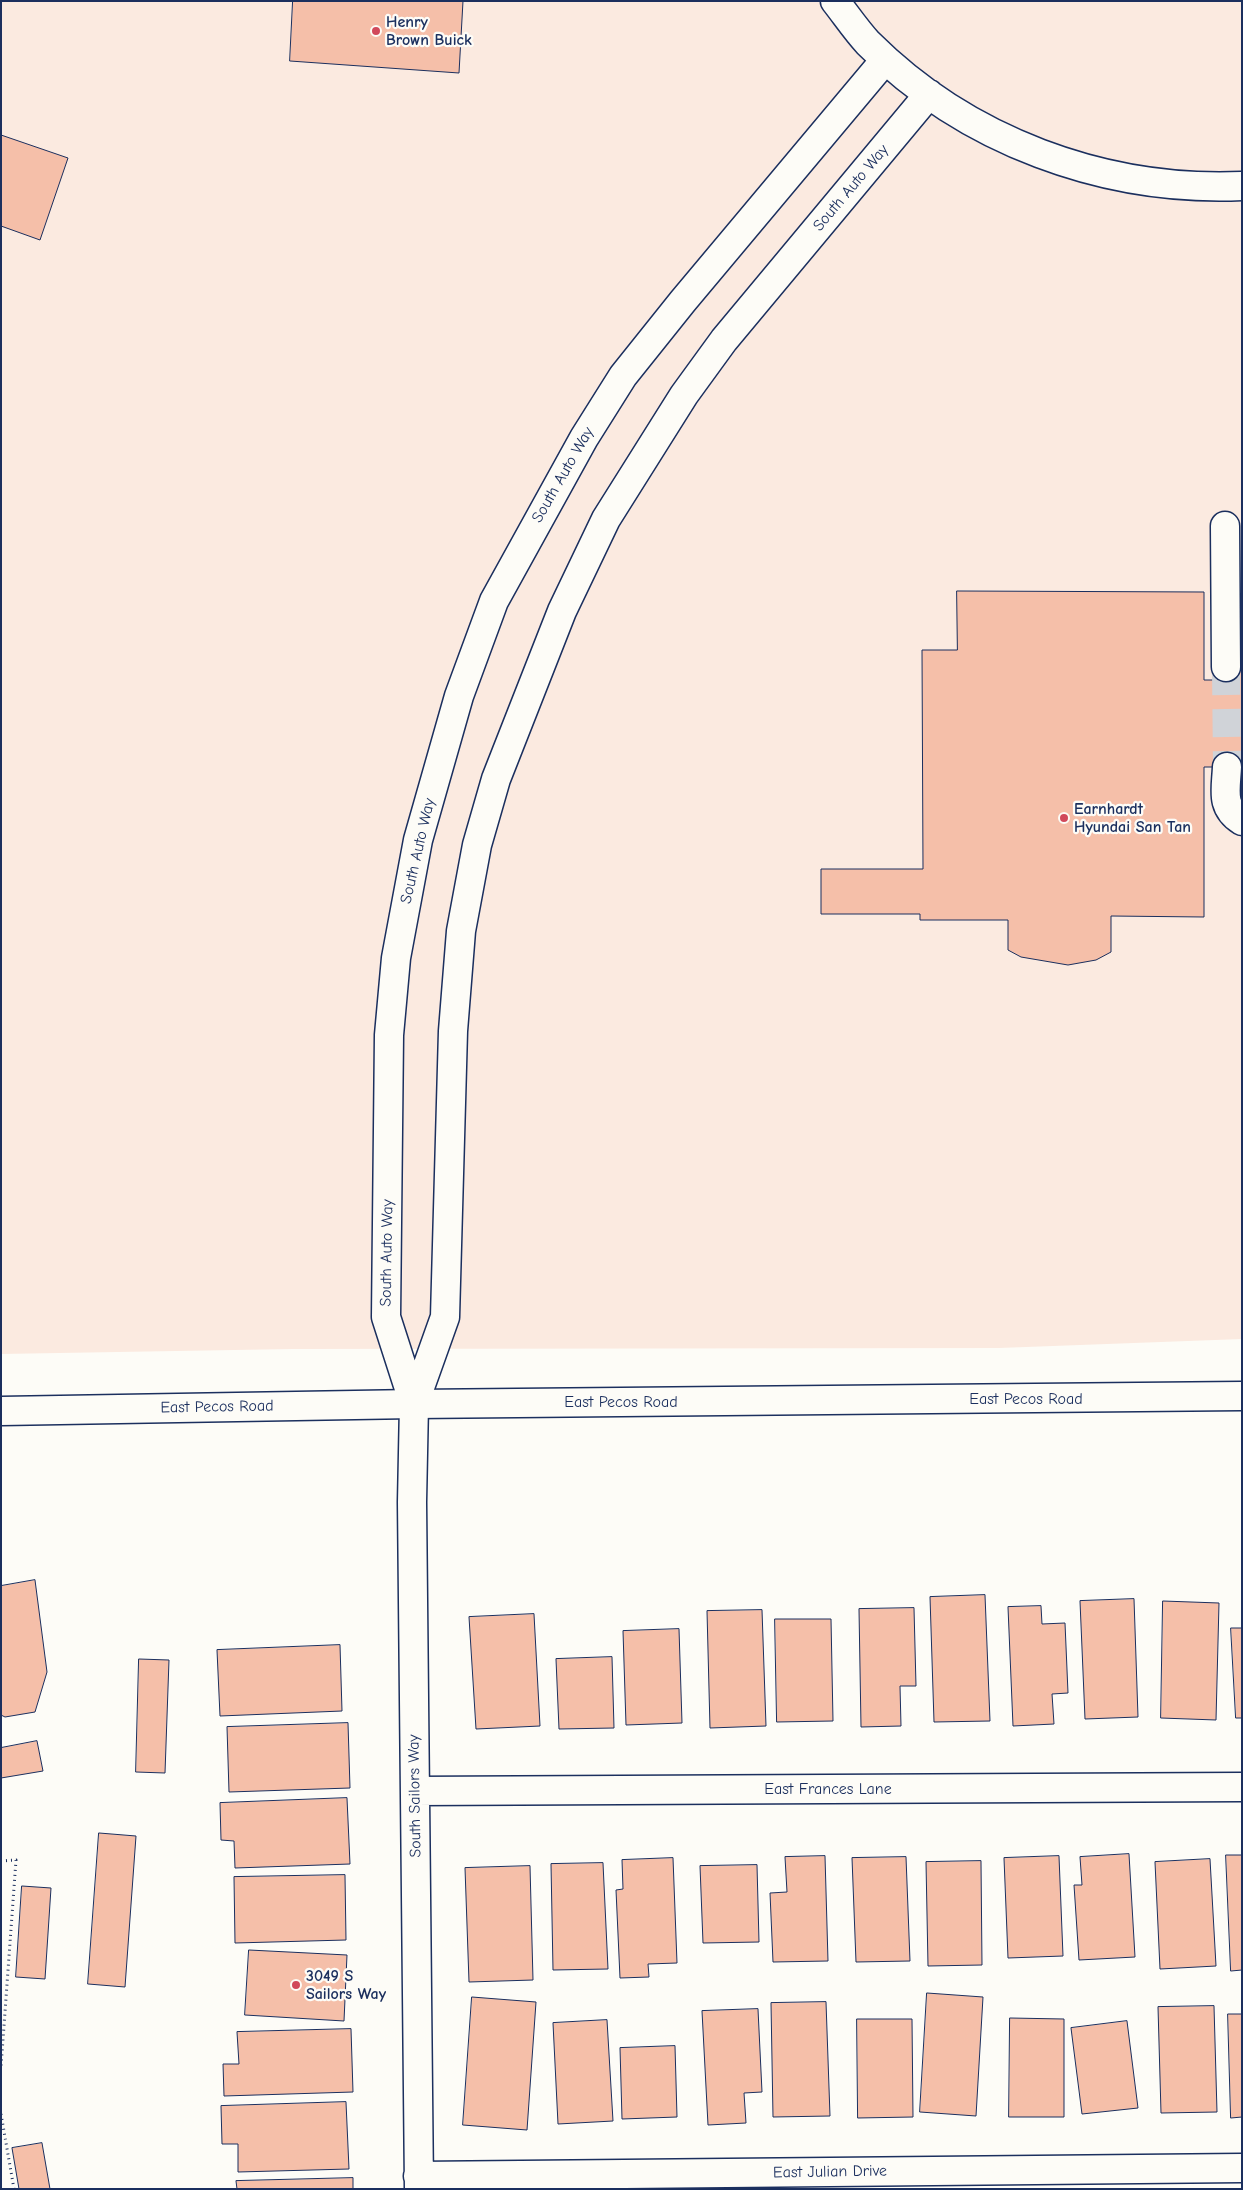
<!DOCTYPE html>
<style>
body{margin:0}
#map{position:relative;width:1243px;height:2190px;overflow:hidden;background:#fdfcf7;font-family:"Comic Neue",sans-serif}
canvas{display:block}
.frame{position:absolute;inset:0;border:2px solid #1b2f5e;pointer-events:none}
</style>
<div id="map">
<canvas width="1243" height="2190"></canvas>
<div class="frame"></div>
</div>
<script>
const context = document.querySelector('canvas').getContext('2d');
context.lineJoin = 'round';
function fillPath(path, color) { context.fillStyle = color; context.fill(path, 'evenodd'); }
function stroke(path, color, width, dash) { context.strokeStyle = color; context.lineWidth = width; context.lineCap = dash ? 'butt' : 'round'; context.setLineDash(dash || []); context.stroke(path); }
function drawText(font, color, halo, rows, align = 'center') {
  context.font = font + ' "Comic Neue",sans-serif'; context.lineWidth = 4.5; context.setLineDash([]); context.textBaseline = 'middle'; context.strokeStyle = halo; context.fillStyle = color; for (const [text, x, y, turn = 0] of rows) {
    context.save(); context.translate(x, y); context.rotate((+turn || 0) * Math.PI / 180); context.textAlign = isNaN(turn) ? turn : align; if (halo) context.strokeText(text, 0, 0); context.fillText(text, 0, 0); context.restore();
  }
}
const built = new Path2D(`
 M1,1H1242V1339L999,1348L293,1349L1,1354Z`);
const building = new Path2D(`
 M293,1H463L459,73L290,61Z
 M1,135L68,158L40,240L1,226Z
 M957,591L1204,592V680H1218V667H1242V767H1204V917L1111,916V952L1096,960L1068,965L1021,957L1008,950V920H920V914H821V869H923L922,650H957Z
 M35,1580L47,1672L35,1712L5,1717L1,1715V1586Z
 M985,1595L990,1721L934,1722L930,1597Z
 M1134,1599L1138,1717L1085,1719L1080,1601Z
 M1163,1601L1219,1603L1216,1720L1161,1718Z
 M1041,1606L1042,1624L1065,1623L1068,1693L1052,1694L1054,1724L1013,1726L1008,1607Z
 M914,1608L916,1686H900L901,1726L861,1727L859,1609Z
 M762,1610L766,1726L710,1728L707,1611Z
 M534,1614L540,1726L476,1729L469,1617Z
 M775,1619H831L833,1721L777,1722Z
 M1231,1628H1242V1718H1236Z
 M679,1629L682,1723L626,1725L623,1631Z
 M340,1645L342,1711L220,1716L217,1650Z
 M612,1657L614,1728L559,1729L556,1659Z
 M139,1659L169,1660L165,1773L136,1772Z
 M348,1723L350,1788L229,1792L227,1727Z
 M37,1741L43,1771L1,1778V1748Z
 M347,1798L350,1864L235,1868L234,1841L221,1840L220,1803Z
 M99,1833L136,1836L125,1987L88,1984Z
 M1129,1854L1135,1957L1079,1960L1074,1885H1082L1080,1857Z
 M1226,1855H1242V1970L1231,1971Z
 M825,1856L828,1961L773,1962L770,1893L787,1892L785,1857Z
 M1059,1856L1063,1956L1008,1958L1004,1858Z
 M906,1857L910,1961L856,1962L852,1858Z
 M673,1858L677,1963L648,1964L649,1977L620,1978L616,1890L623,1889L622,1860Z
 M1210,1859L1216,1966L1160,1969L1155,1862Z
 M981,1861L982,1965L928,1966L926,1862Z
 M603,1863L608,1969L553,1970L551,1864Z
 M757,1865L759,1942L703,1943L700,1866Z
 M530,1866L533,1980L469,1982L465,1868Z
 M345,1875L346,1940L235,1943L234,1877Z
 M22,1886L51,1888L45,1979L16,1977Z
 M249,1950L347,1955L344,2021L245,2015Z
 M927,1993L983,1997L976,2116L920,2112Z
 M472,1997L536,2002L527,2130L463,2125Z
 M826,2002L830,2116L773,2117L771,2003Z
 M1214,2006L1217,2112L1161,2113L1158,2007Z
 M758,2009L762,2092L744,2093L746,2123L708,2125L702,2011Z
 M1228,2014H1242V2117L1231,2118Z
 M1010,2018L1064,2019V2117H1009Z
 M857,2019H912L913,2117L858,2118Z
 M607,2020L613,2121L558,2124L553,2023Z
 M1127,2021L1138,2108L1082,2114L1071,2028Z
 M351,2029L353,2092L224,2096L223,2064H239L237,2032Z
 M675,2046L677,2117L622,2119L620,2048Z
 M346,2102L349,2169L238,2172V2144H222L221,2106Z
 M42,2143L50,2189H19L12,2148Z
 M353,2178V2189H237L236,2181Z`);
const minorTunnel = new Path2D(`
 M1226,667L1227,767`);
const path = new Path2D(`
 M1,1861L16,1860L1,2067
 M1,2114L14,2189`);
const minor = new Path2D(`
 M835,1C846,15 856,30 868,43C966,141 1104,192 1242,186
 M1225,526L1226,667
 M1227,767C1226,790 1220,807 1242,821
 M414,1404L386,1317L389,1035L396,958L418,840L459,696L494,601L584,438L623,376L683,301L885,60
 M415,1791L1242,1787
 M418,2176L1242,2168
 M419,2189L412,1502L414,1404L445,1317L453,1031L461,931L477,845L496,779L562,611L606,519L684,395L724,340L929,94`);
const major = new Path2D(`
 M1,1411L414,1404L1242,1396`);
const markers = [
 [376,31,5,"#d1495b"],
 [1064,818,5,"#d1495b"],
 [296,1985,5,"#d1495b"]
];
const poiNames = [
 ["Henry",386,22],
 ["Brown Buick",386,40],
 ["Earnhardt",1074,809],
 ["Hyundai San Tan",1074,827],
 ["3049 S",306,1976],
 ["Sailors Way",306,1994]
];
const streetNames = [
 ["South Auto Way",851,188,-50],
 ["South Auto Way",563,475,-60],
 ["South Auto Way",418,851,-77],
 ["South Auto Way",387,1253,-89],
 ["East Pecos Road",1026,1399],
 ["East Pecos Road",621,1402],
 ["East Pecos Road",217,1407,-1],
 ["East Frances Lane",828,1789],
 ["South Sailors Way",415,1796,-91],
 ["East Julian Drive",830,2172,-1]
];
fillPath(built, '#fbeae0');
fillPath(building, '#f5bfa9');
stroke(building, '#1b2f5e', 1);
stroke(minorTunnel, '#d0d3d8', 28, [28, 14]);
stroke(minor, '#1b2f5e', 31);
stroke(major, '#1b2f5e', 31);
stroke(path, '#1b2f5e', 3, [1, 4]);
stroke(minor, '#fdfcf7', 28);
stroke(major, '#fdfcf7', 28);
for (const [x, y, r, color] of markers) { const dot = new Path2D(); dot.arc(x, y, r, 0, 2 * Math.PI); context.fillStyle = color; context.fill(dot); stroke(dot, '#fdfcf7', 2); }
drawText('bold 16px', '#1b2f5e', '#fdfcf7', poiNames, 'left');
drawText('16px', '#1b2f5e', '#fdfcf7', streetNames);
</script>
